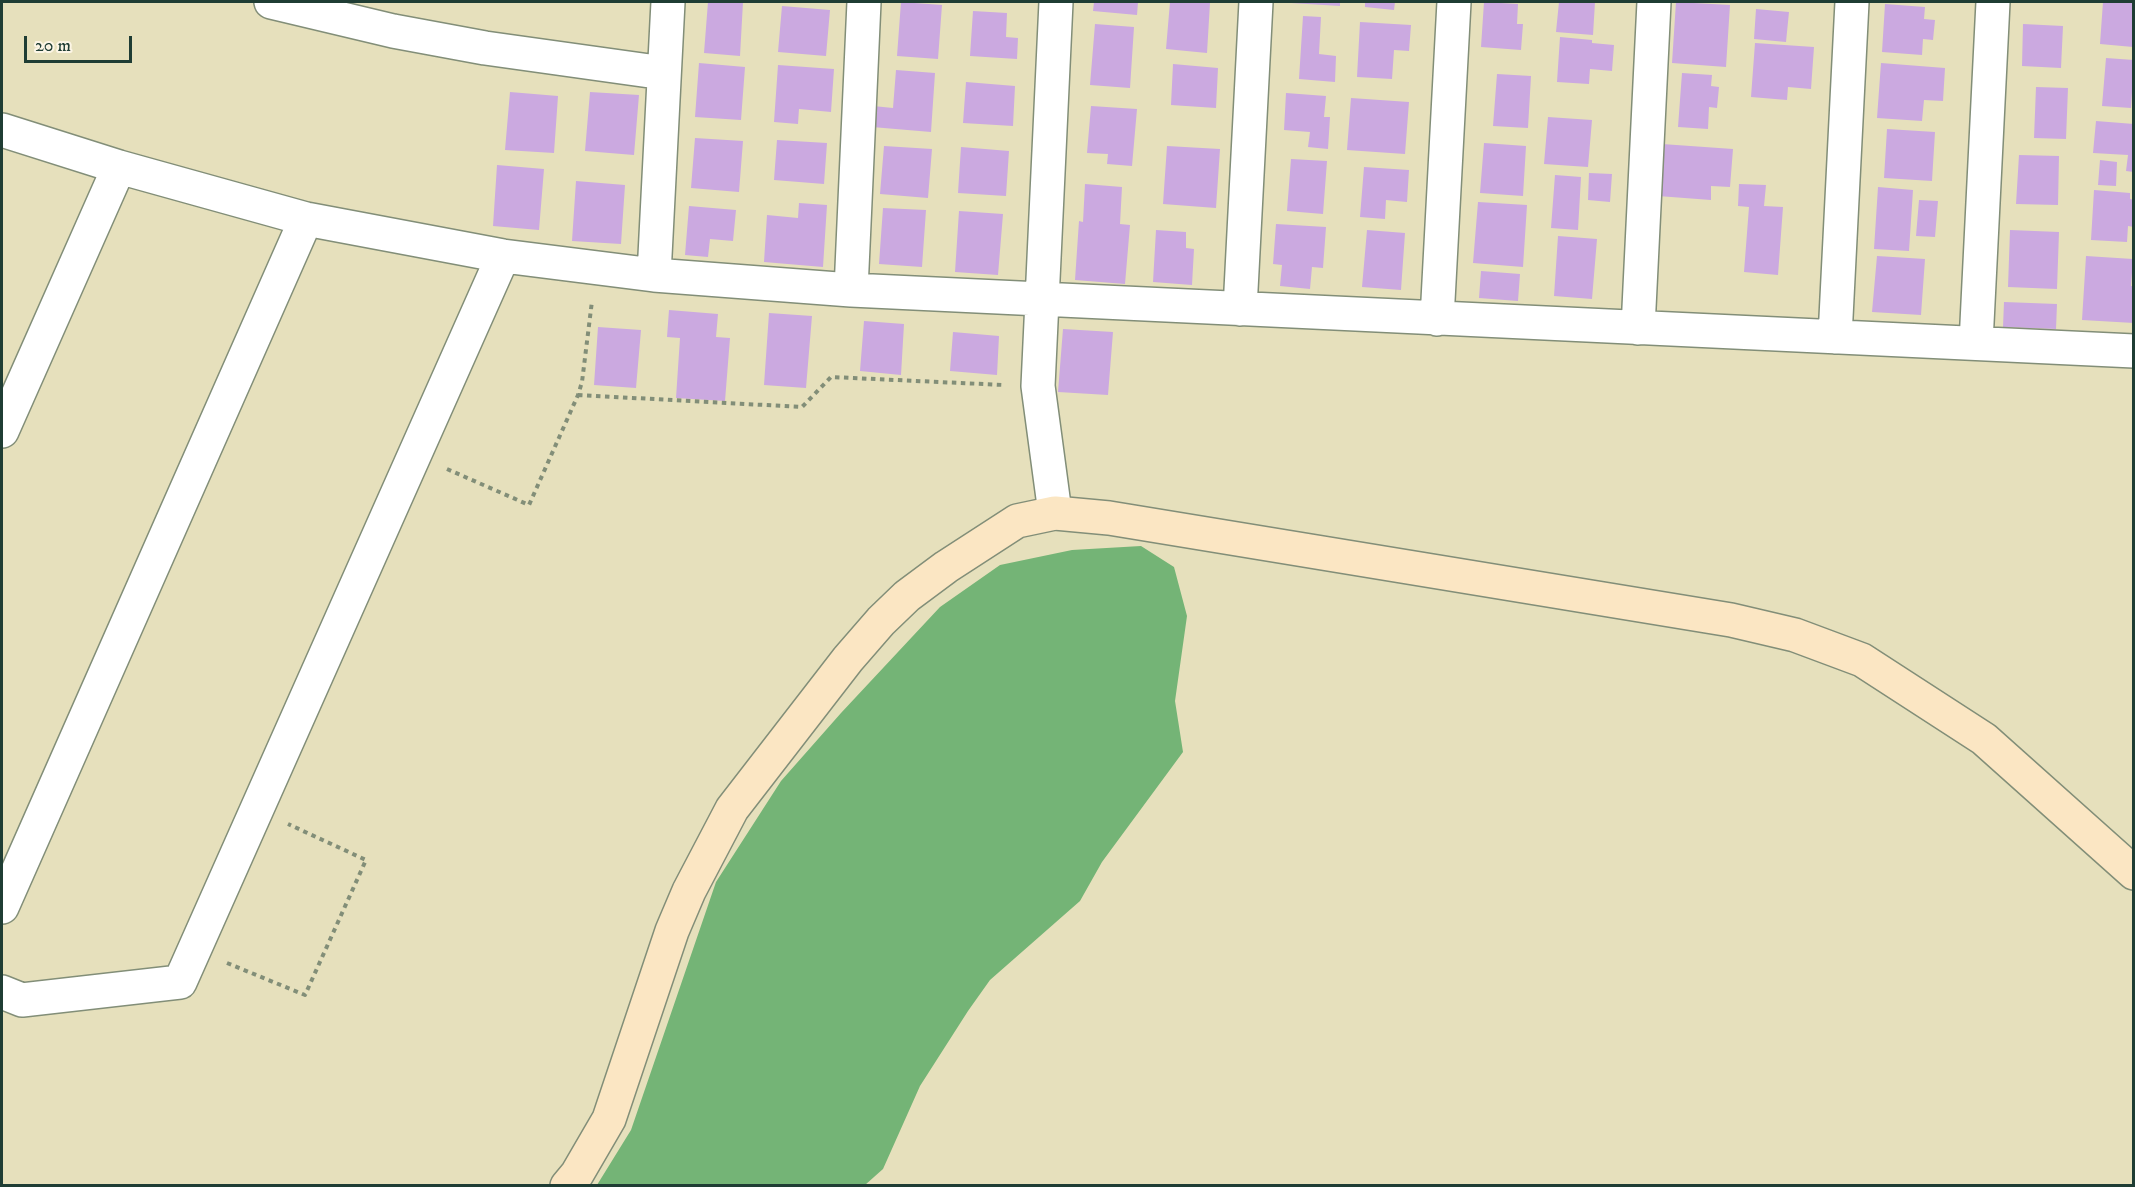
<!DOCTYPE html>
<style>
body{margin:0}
#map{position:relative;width:2135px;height:1187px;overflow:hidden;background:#e6e0bc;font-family:"IM FELL DW Pica",serif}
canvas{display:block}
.frame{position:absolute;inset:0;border:3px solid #1f3d34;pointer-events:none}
.scale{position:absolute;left:24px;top:36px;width:108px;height:27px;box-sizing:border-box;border:3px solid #1f3d34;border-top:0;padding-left:8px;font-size:18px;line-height:21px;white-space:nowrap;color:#1f3d34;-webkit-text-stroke:4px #fcf5e5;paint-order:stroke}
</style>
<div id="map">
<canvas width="2135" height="1187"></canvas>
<div class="frame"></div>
<div class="scale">20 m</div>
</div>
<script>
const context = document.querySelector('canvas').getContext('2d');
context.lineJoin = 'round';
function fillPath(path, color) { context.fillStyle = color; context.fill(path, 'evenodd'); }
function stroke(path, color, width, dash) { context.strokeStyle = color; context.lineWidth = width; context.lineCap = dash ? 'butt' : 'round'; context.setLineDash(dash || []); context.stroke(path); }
const forest = new Path2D(`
 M1141,546L1174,567L1187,616L1175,701L1183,752L1102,862L1080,901L990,980L968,1011L920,1086L883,1169L865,1185H597L631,1130L716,882L781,781L841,713L940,607L1000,565L1072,550Z`);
const building = new Path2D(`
 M708,2H743L740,56L704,53Z
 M901,2L942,5L938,59L897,56Z
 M1094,2H1138L1137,15L1093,11Z
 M1170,2L1210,3L1207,53L1166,49Z
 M1291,2H1340V6L1291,3Z
 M1365,2H1395L1394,10L1365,7Z
 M1484,2L1518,4L1517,24H1523L1521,50L1481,47Z
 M1559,2H1595L1593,35L1556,32Z
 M1676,2L1730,5L1726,67L1672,63Z
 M2103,2H2134L2133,47L2100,44Z
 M1885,4L1925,7L1924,19L1935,20L1933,40L1923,39L1922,55L1882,52Z
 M782,6L830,10L826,56L778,52Z
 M1756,9L1789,12L1786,42L1754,39Z
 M973,11L1007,13L1006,37L1018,38L1017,59L970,56Z
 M1303,16L1321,17L1319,54L1336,56L1335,82L1299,79Z
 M1360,22L1411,25L1409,51L1394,50L1392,79L1357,77Z
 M1095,24L1134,27L1130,88L1090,85Z
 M2023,24L2063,26L2061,68L2022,66Z
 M1560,37L1592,40V43L1614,45L1612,71L1590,69L1589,84L1557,82Z
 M1755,43L1814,47L1811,89L1788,87L1787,100L1751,97Z
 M2106,58L2134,60L2131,108L2102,106Z
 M699,63L745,67L741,120L695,117Z
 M1881,63L1945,68L1943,101L1924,100L1922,121L1877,118Z
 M1173,64L1218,68L1216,108L1171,105Z
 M778,65L834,69L831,112L799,109L798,124L774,122Z
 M896,70L935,73L931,132L872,127L873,106L893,108Z
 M1682,73L1712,75L1711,86L1719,87L1717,108L1709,107L1708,129L1678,127Z
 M1497,74L1531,76L1528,128L1493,126Z
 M966,82L1015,86L1013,126L963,123Z
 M2036,87L2068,88L2066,139L2034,138Z
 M510,92L558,96L554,153L505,150Z
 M590,92L639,95L634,155L585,151Z
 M1286,93L1326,96L1324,117H1330L1328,149L1308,147L1310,132L1284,130Z
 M1351,98L1409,102L1405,154L1347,150Z
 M1091,106L1137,109L1132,166L1107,164L1108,154L1087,153Z
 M1548,117L1592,120L1588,167L1544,164Z
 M2096,121L2134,124V172L2126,171L2128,155L2093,153Z
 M1887,129L1935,132L1932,181L1884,178Z
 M695,138L743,141L739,192L691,188Z
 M777,140L827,143L824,184L774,180Z
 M1484,143L1526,146L1523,196L1480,193Z
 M1662,144L1733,149L1730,187L1711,186V200L1658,196Z
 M884,146L932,149L928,198L880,194Z
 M1167,146L1220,149L1216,208L1163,204Z
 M961,147L1009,151L1006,196L958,193Z
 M2019,155L2059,156L2058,205L2016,204Z
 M1291,159L1327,161L1323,214L1287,211Z
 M2100,160L2117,162L2116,186L2098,185Z
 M497,165L544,169L539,230L493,226Z
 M1364,167L1409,170L1407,202L1386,200L1385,219L1360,217Z
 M1589,173L1612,174L1610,202L1588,200Z
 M1555,175L1581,177L1578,230L1551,228Z
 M576,181L625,185L621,244L572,241Z
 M1085,184L1122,187L1120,224L1130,225L1125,284L1075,280L1079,221L1083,222Z
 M1739,184L1766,185L1764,206L1783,207L1778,275L1744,272L1749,207L1738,206Z
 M1878,187L1913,190L1909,251L1874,249Z
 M2094,190L2130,193V199L2134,200V227L2128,226L2127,242L2091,240Z
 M1919,200L1938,201L1935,237L1916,236Z
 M1478,202L1527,205L1523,267L1473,263Z
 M799,203L827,205L823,267L764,262L767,215L798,218Z
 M689,206L736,210L733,241L710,239L708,257L685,255Z
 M883,208L926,210L922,267L879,264Z
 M959,211L1003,214L998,275L955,272Z
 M1276,224L1326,227L1323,268L1312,267L1310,289L1280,286L1282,265L1273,264Z
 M1156,230L1186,232V248L1194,249L1192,285L1153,282Z
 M1367,230L1405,233L1401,290L1362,287Z
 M2010,230L2059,232L2057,289L2008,287Z
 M1558,236L1597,239L1592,299L1554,296Z
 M1877,256L1925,259L1921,315L1872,312Z
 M2086,256L2133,259L2131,286H2134V323L2082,320Z
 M1481,271L1520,274L1518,301L1479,298Z
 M2004,302L2057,304L2056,329L2003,327Z
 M669,310L718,314L716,337L730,338L725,401L676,398L680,338L667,337Z
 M769,313L812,316L806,388L764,385Z
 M864,321L904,324L901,375L860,371Z
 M598,327L641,330L636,388L594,385Z
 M1063,329L1113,332L1108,395L1058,392Z
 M953,332L999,336L997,375L950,371Z`);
const path = new Path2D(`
 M578,395L802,407L831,377L1004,385
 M447,469L529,505L578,395L582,382L592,301
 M227,963L305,995L366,860L288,824`);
const street = new Path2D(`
 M271,2L393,31L485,48L664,73
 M2,130L119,167L306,219L503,256L654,275L851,290L2134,351
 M654,275L668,2
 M851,290L864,2
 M1240,309L1256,2
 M1437,319L1454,2
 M1638,328L1654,2
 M1835,337L1852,2
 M1976,343L1993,2
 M2,431L119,167
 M1055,513L1038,386L1056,2
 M2,907L306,219
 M2,992L22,1000L180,982L503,256`);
const secondary = new Path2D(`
 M567,1186L577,1174L609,1119L672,931L689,891L732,809L848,659L881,621L907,596L946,567L1017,521L1055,513L1109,518L1731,620L1795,635L1862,660L1984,739L2134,873`);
fillPath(forest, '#74b476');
fillPath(building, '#cba9e0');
stroke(street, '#828e78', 36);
stroke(secondary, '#828e78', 36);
stroke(path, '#828e78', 4, [4.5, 4.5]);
stroke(street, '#fff', 33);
stroke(secondary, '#fbe6c3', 33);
</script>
